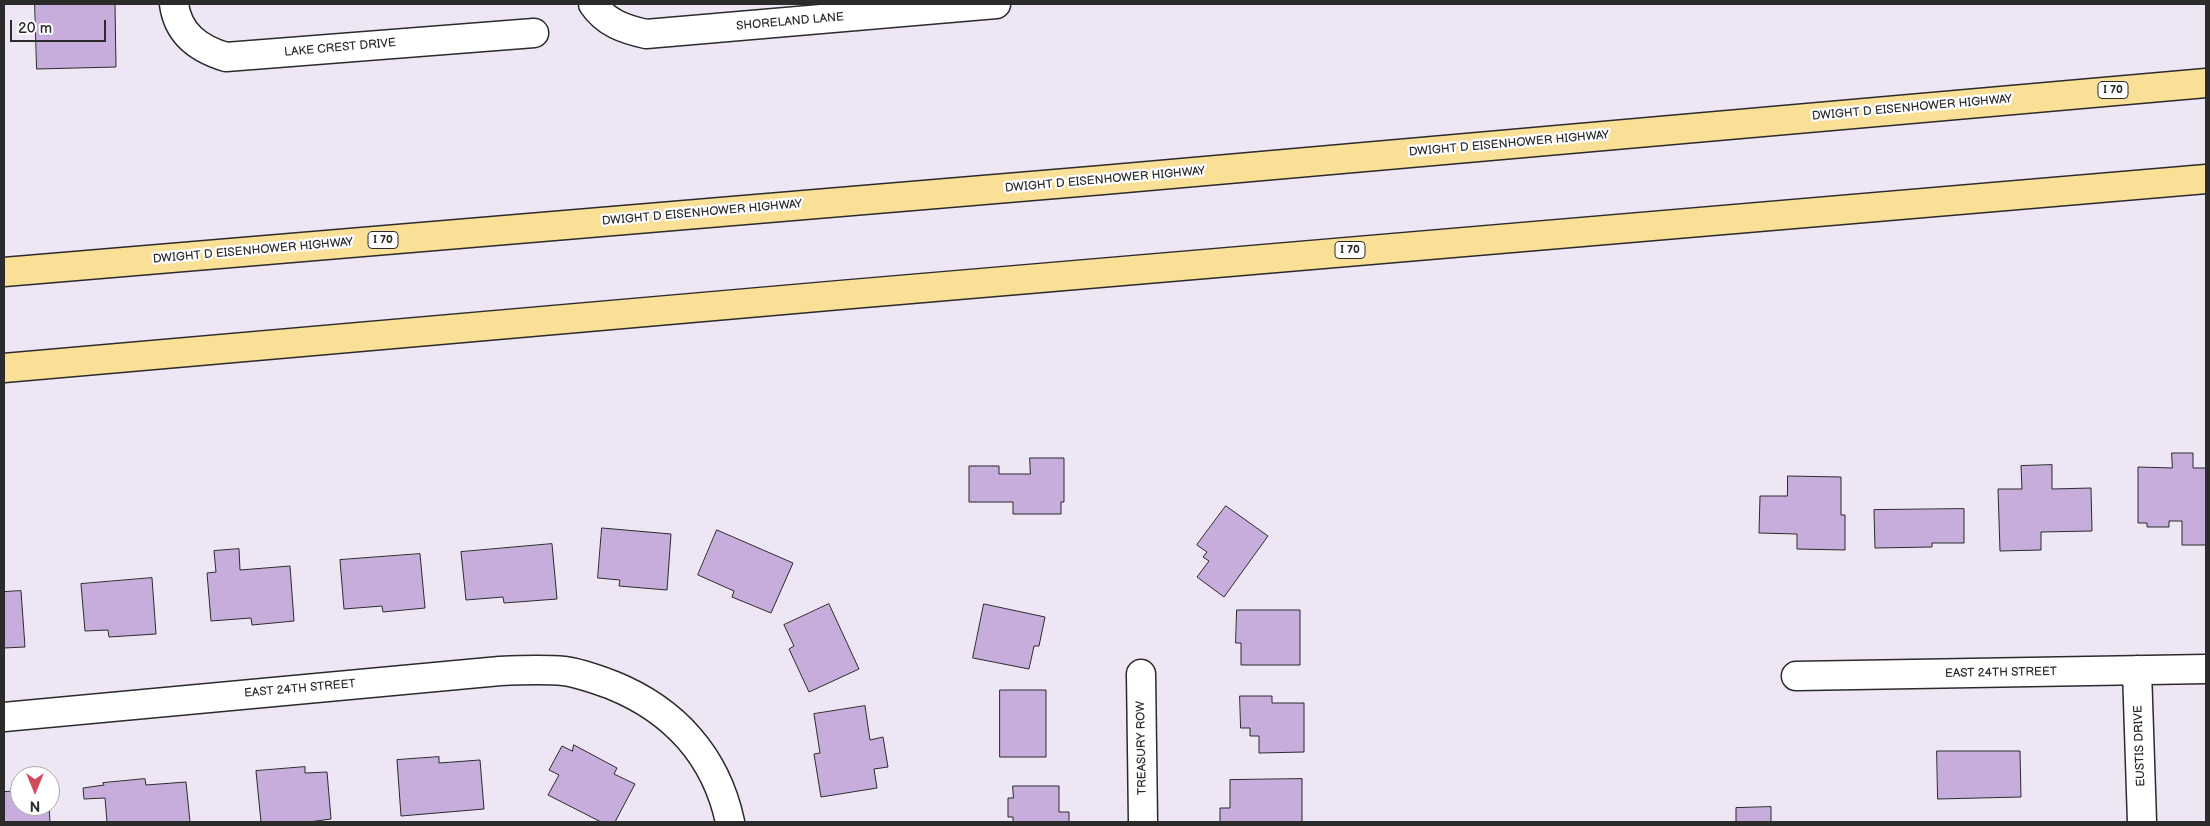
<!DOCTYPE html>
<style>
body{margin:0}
#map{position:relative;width:2210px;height:826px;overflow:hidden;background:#eee6f4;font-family:"Balsamiq Sans",sans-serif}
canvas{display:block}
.frame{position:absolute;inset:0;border:5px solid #2b2b2b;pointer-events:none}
.north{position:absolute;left:10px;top:766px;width:50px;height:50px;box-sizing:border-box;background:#fff;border:1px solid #aaa;border-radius:50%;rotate:180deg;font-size:14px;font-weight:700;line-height:20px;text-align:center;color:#2b2b2b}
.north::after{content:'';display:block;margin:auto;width:18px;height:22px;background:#d1495b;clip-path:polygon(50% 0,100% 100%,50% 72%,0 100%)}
.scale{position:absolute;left:10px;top:20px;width:96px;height:22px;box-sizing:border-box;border:2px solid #2b2b2b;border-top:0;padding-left:6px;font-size:15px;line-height:18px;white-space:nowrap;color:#2b2b2b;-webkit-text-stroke:4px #fff;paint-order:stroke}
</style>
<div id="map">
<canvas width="2210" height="826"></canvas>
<div class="frame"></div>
<div class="north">N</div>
<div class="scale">20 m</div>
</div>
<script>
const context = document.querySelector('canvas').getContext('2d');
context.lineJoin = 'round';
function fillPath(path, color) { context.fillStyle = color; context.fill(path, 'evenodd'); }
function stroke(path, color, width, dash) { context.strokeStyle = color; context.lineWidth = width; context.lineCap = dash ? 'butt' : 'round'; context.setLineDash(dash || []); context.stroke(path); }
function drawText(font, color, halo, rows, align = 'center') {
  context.font = font + ' "Balsamiq Sans",sans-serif'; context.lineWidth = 4.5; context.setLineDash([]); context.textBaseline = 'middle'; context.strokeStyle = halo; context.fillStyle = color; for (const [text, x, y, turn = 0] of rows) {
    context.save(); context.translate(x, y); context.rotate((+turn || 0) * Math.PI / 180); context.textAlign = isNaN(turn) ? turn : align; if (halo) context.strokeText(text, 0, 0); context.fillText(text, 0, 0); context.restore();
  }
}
const building = new Path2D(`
 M35,4H115L116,67L37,69Z
 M2172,453H2193V468H2206V545H2182V521H2169V527H2147V523H2138V467L2172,468Z
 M1030,458H1064V502H1061V514H1013V502H969V466H999V474H1030Z
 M2052,465V489L2091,488L2092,531L2041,532V550L2000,551L1998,489H2022L2021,466Z
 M1788,476L1841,477V515H1845V550L1797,549V534L1759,533L1760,496H1787Z
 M1226,506L1268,536L1224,597L1197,577L1209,561L1203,557L1207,552L1197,545Z
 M1964,509V543H1932V547L1875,548L1874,510Z
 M602,528L671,534L667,590L619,586L620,580L598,578Z
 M717,530L793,563L771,613L732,597L734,591L698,575Z
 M552,544L557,599L504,603L503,597L466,600L461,552Z
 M239,549L240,570L290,566L294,621L252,625L251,618L211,621L207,573L216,572L214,551Z
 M420,554L425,608L383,612L382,606L344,609L340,560Z
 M152,578L156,634L109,637L108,630L85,631L81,584Z
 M21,591L25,647L4,648V592Z
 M829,604L859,669L809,692L789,649L794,646L784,625Z
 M984,604L1045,617L1039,646H1034L1029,669L973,658Z
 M1237,610H1300V665H1241V643H1236Z
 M1000,690H1046V757H1000Z
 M1240,696H1272V703H1304V752L1259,753V736H1250V728H1241Z
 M865,706L870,740L883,737L888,767L874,769L877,788L821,797L814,754L820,753L814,714Z
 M574,745L617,768L614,774L635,784L615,822H601L548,795L559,775L549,770L562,746L572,751Z
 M1937,751H2020L2021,797L1938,799Z
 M439,757V763L480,760L484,809L401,816L397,760Z
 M305,767V773L327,772L331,819L309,822H261L256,771Z
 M145,779L146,785L186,782L190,822H107L105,798L84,799L83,788L104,785L103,783Z
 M1302,779V822H1220V808H1230V780Z
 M1013,786H1059V812H1069V822H1013V817H1008V798H1013Z
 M20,791V806H49L50,822H4V792Z
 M1771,807V822H1736V808Z`);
const minor = new Path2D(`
 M174,4C178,34 199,49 226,57L534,33
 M593,4C606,23 624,29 646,34L996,4
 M2137,670L2142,822
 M1141,674L1143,822
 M1796,676L2206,669
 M4,717L500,671C521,670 543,669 564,671C580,673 596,679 612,685C674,710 716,756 730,822`);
const motorway = new Path2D(`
 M4,272L1103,180L2206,83
 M4,368C738,306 1472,236 2206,179`);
const shields = [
 [2113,90,30],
 [383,240,30],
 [1350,250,30]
];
const shieldNames = [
 ["I 70",2113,90],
 ["I 70",383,240],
 ["I 70",1350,250]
];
const streetNames = [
 ["SHORELAND LANE",790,22,-5],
 ["LAKE CREST DRIVE",340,48,-5],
 ["DWIGHT D EISENHOWER HIGHWAY",1912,108,-5],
 ["DWIGHT D EISENHOWER HIGHWAY",1509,144,-5],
 ["DWIGHT D EISENHOWER HIGHWAY",1105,180,-5],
 ["DWIGHT D EISENHOWER HIGHWAY",702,213,-5],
 ["DWIGHT D EISENHOWER HIGHWAY",253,251,-5],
 ["EAST 24TH STREET",2001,673,-1],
 ["EAST 24TH STREET",300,689,-5],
 ["EUSTIS DRIVE",2140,746,-92],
 ["TREASURY ROW",1142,748,-91]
];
fillPath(building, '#c6addc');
stroke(building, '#2b2b2b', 1);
stroke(minor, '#2b2b2b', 31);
stroke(motorway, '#2b2b2b', 31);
stroke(minor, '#fff', 28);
stroke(motorway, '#fadf96', 28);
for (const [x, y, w] of shields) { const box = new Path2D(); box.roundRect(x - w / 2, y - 8.5, w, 17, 4); context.fillStyle = '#fff'; context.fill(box); stroke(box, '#2b2b2b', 1); }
drawText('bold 11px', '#2b2b2b', null, shieldNames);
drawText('12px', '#2b2b2b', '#fff', streetNames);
</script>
